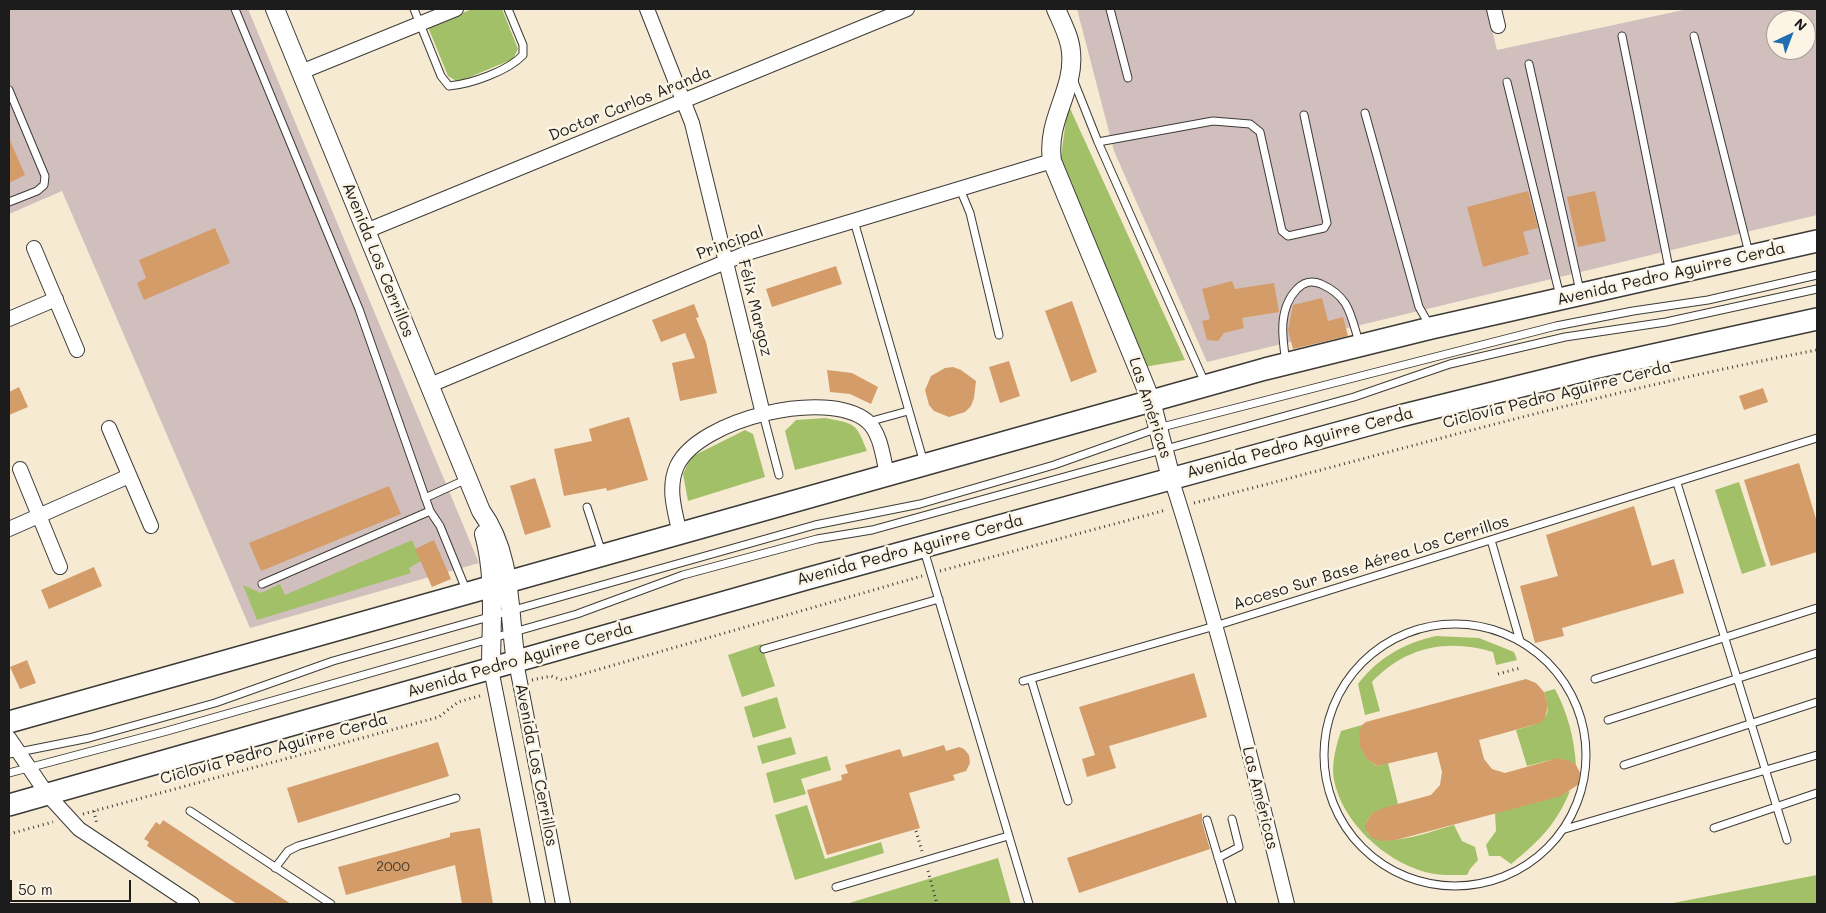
<!DOCTYPE html>
<meta charset="utf-8">
<style>
body{margin:0}
#map{position:relative;width:1826px;height:913px;overflow:hidden;background:#f6ead2;font-family:Mali,sans-serif}
canvas{display:block}
.frame{position:absolute;inset:0;border:10px solid #1c1c1c;pointer-events:none}
.north{position:absolute;left:1766px;top:10px;width:50px;height:50px;box-sizing:border-box;background:#fcf5e5;border:1px solid #a29e95;border-radius:50%;rotate:43deg;font-size:14px;font-weight:700;line-height:20px;text-align:center;color:#1c1c1c}
.north::after{content:'';display:block;margin:auto;width:18px;height:22px;background:#1f6fb2;clip-path:polygon(50% 0,100% 100%,50% 72%,0 100%)}
.scale{position:absolute;left:10px;top:880px;width:121px;height:22px;box-sizing:border-box;border:2px solid #1c1c1c;border-top:0;padding-left:6px;font-size:15px;line-height:18px;white-space:nowrap;color:#1c1c1c;-webkit-text-stroke:4px #fcf5e5;paint-order:stroke}
</style>
<div id="map">
<canvas width="1826" height="913"></canvas>
<div class="frame"></div>
<div class="north">N</div>
<div class="scale">50 m</div>
</div>
<script>
const context = document.querySelector('canvas').getContext('2d');
context.lineJoin = 'round';
function fillPath(path, color) { context.fillStyle = color; context.fill(path, 'evenodd'); }
function stroke(path, color, width, dash) { context.strokeStyle = color; context.lineWidth = width; context.lineCap = dash ? 'butt' : 'round'; context.setLineDash(dash || []); context.stroke(path); }
function drawText(font, color, halo, rows, align = 'center') {
  context.font = font + ' Mali,sans-serif'; context.lineWidth = 5; context.setLineDash([]); context.textBaseline = 'middle'; context.strokeStyle = halo; context.fillStyle = color; for (const [text, x, y, turn = 0] of rows) {
    context.save(); context.translate(x, y); context.rotate((+turn || 0) * Math.PI / 180); context.textAlign = isNaN(turn) ? turn : align; if (halo) context.strokeText(text, 0, 0); context.fillText(text, 0, 0); context.restore();
  }
}
const industrial = new Path2D(`
 M9,9H248L479,563L250,628L62,191L9,214Z
 M1077,9H1487L1497,50L1688,9H1817V215L1207,362L1114,151ZM1776,20H1806V50H1776Z`);
const green = new Path2D(`
 M472,9H502L518,49L513,59L458,82L448,76L428,27Z
 M1068,104L1185,360L1144,367L1060,165Z
 M825,418C855,424 856,422 867,451L795,470L785,431L796,420Z
 M745,430L753,434L765,477L688,501L683,474L691,457Z
 M1739,482L1766,566L1742,574L1715,490Z
 M412,540L421,561L409,568L411,573L257,620L243,585L261,593L280,584L285,595Z
 M1436,636L1479,638L1514,652L1517,660L1496,665L1493,652C1447,638 1405,647 1372,682L1380,711L1365,715L1358,684C1378,658 1404,643 1436,636Z
 M761,644L775,686L742,697L728,655Z
 M1555,689C1568,714 1574,737 1576,765C1561,754 1544,762 1527,766L1516,730C1540,723 1555,721 1544,692Z
 M777,697L786,728L753,738L744,707Z
 M1362,725C1356,742 1362,757 1377,766L1388,763L1398,804L1372,813L1365,824L1368,833C1383,851 1434,830 1454,825L1462,841L1475,847L1478,860L1470,869L1467,875C1453,875 1438,876 1425,872C1385,861 1342,822 1334,780C1331,764 1336,746 1341,731Z
 M791,737L796,754L762,764L757,746Z
 M827,756L831,770L801,779L806,794L774,803L766,773Z
 M1570,791C1556,825 1539,841 1511,864L1500,856H1489L1486,845L1496,831L1495,813Z
 M807,805L825,859L881,842L884,853L795,880L775,815Z
 M998,858L1011,904H846Z
 M1817,875V904H1668Z`);
const building = new Path2D(`
 M9,138L25,175L9,183Z
 M1528,191L1538,228L1523,232L1529,254L1483,267L1467,207Z
 M1595,191L1606,241L1578,247L1567,197Z
 M215,228L230,263L144,300L137,283L146,278L139,260Z
 M836,266L842,284L772,307L766,289Z
 M1232,281L1235,289L1274,283L1279,312L1242,318L1244,328L1224,333L1218,341L1207,340L1202,321L1210,319L1202,289Z
 M1322,298L1328,321L1343,317L1348,336L1293,349L1288,330L1293,305Z
 M1072,301L1097,372L1071,382L1045,311Z
 M694,304L699,317L696,318L706,342L717,393L680,401L672,363L695,358L685,333L661,342L652,320Z
 M1009,361L1020,396L1000,403L989,367Z
 M953,367L961,370L976,381L974,398L971,406L965,412L949,417L934,411L929,405L925,390L931,376L945,368Z
 M827,370L852,373L878,387L871,404L850,394L830,392Z
 M19,387L28,407L9,415V392Z
 M1763,388L1768,402L1744,410L1739,396Z
 M629,417L648,480L607,491L606,488L564,496L554,449L592,441L589,429Z
 M1799,463L1817,522V552L1771,566L1744,480Z
 M535,478L551,527L525,535L510,486Z
 M389,486L401,514L261,571L249,543Z
 M1634,506L1652,566L1674,559L1684,593L1562,628L1564,636L1535,643L1520,586L1558,576L1546,535Z
 M434,540L451,579L432,587L415,549Z
 M94,567L102,586L49,609L41,590Z
 M27,660L36,683L20,689L10,667Z
 M1194,673L1207,717L1109,746L1116,768L1087,777L1082,759L1095,755L1079,707Z
 M1526,679L1536,683L1544,692L1548,705L1545,718L1540,723L1479,740L1484,759L1492,769L1505,773L1558,758L1570,761L1576,765L1580,773L1579,784L1561,796L1396,840L1383,841L1372,838L1365,829V824L1372,813L1383,808L1431,795L1440,785L1442,772L1437,752L1377,766L1367,759L1360,747L1359,733L1362,725L1366,722Z
 M438,742L449,776L298,823L287,788Z
 M944,745L946,751L959,747L964,749L969,755L970,763L966,771L953,775L955,780L909,793L920,828L827,855L807,790L842,780L841,775L848,773L845,765L900,749L903,757Z
 M1202,813V822L1210,849L1079,893L1067,858Z
 M163,820L240,871L291,904H237L147,846L149,842L144,839L156,822L160,825Z
 M480,828L493,904H462L455,865L346,895L338,867L450,837V833Z`);
const path = new Path2D(`
 M1194,503C1402,450 1606,390 1817,350
 M940,571L1166,510
 M1498,674L1520,668
 M532,680L551,676L562,680L922,576
 M94,811L97,825
 M83,814L439,717L458,702L483,695
 M916,831L922,851
 M9,834L53,822
 M928,871L937,904`);
const service = new Path2D(`
 M235,9L359,309L430,511
 M414,9L441,76L449,86C471,84 508,71 523,55V45L508,9
 M1110,9L1128,78
 M1622,36L1670,273
 M1694,36L1749,253
 M1529,64L1580,291
 M1073,79L1098,142L1205,383
 M1507,82L1560,296
 M9,90L45,176L44,185L37,191L9,202
 M1365,113L1419,307L1430,326
 M1098,142L1213,121L1250,124L1260,132L1282,231L1288,236L1324,228L1327,223L1304,115
 M960,189L970,213L999,335
 M854,221L924,463
 M1286,362C1282,337 1278,309 1297,289C1304,282 1311,280 1321,284C1330,288 1339,294 1345,303C1352,314 1355,330 1359,342
 M763,414L779,475
 M868,422L908,411
 M1677,483L1787,840
 M425,498L467,479
 M587,507L602,553
 M1491,540L1520,641
 M924,550L1029,904
 M262,584L430,511L440,526L467,592
 M1324 755a131 131 0 1 1 262 0a131 131 0 1 1-262 0Z
 M764,649L939,599
 M1031,679L1068,801
 M1595,679L1817,608
 M1023,681L1215,626L1817,438
 M1608,720L1817,653
 M9,754L89,738L215,703L333,661L815,525L920,504L1054,465L1158,428L1556,326L1633,311L1708,300L1817,275
 M1624,765L1817,702
 M9,773L167,731L577,614L683,575L817,539L872,530L1354,397L1450,364L1565,337L1666,322L1817,289
 M190,811L331,904
 M1207,820L1232,904
 M1714,828L1817,793
 M1565,829L1817,755
 M1218,858L1239,847L1232,819
 M275,868L288,851L298,846L456,798
 M836,887L1008,836`);
const minor = new Path2D(`
 M647,9L692,123L763,414
 M1494,9L1498,26
 M301,72L456,9
 M366,231L907,9
 M34,248L77,350
 M9,319L56,299
 M430,385L747,253L1052,161
 M109,428L151,526
 M20,469L60,567
 M1171,478C1216,618 1252,761 1287,904
 M9,529L129,476
 M680,534C675,512 667,488 677,466C699,419 827,388 867,421C881,433 883,458 887,474
 M516,662L563,904
 M491,669L538,904
 M9,738L47,794L79,829L192,904`);
const tertiary = new Path2D(`
 M275,9L481,511C513,555 508,611 516,662
 M1056,9C1062,23 1070,37 1071,52C1075,91 1046,119 1052,161L1141,376L1151,401L1171,478
 M484,534C496,578 491,623 491,669`);
const primary = new Path2D(`
 M9,722L1265,369L1431,328L1817,241
 M9,805L806,579L1400,416L1594,368L1817,319`);
const numberNames = [
 ["2000",393,867]
];
const streetNames = [
 ["Doctor Carlos Aranda",630,104,-22],
 ["Principal",730,243,-20],
 ["Avenida Los Cerrillos",378,260,68],
 ["Avenida Pedro Aguirre Cerda",1671,274,-13],
 ["Félix Margoz",755,308,76],
 ["Ciclovía Pedro Aguirre Cerda",1557,395,-14],
 ["Las Américas",1150,408,72],
 ["Avenida Pedro Aguirre Cerda",1300,443,-15],
 ["Avenida Pedro Aguirre Cerda",910,550,-15],
 ["Acceso Sur Base Aérea Los Cerrillos",1371,563,-17],
 ["Avenida Pedro Aguirre Cerda",520,660,-16],
 ["Ciclovía Pedro Aguirre Cerda",274,749,-15],
 ["Avenida Los Cerrillos",536,765,79],
 ["Las Américas",1260,798,76]
];
fillPath(industrial, '#d1bfbd');
fillPath(green, '#a2c068');
fillPath(building, '#d49c68');
stroke(service, '#3d3b37', 9);
stroke(minor, '#3d3b37', 16);
stroke(tertiary, '#3d3b37', 20);
stroke(primary, '#3d3b37', 24);
stroke(path, '#3d3b37', 3, [1, 4]);
stroke(service, '#fff', 7);
stroke(minor, '#fff', 14);
stroke(tertiary, '#fff', 18);
stroke(primary, '#fff', 21);
drawText('14px', '#4a3c2f', null, numberNames);
drawText('16px', '#1c1c1c', '#fcf5e5', streetNames);
</script>
